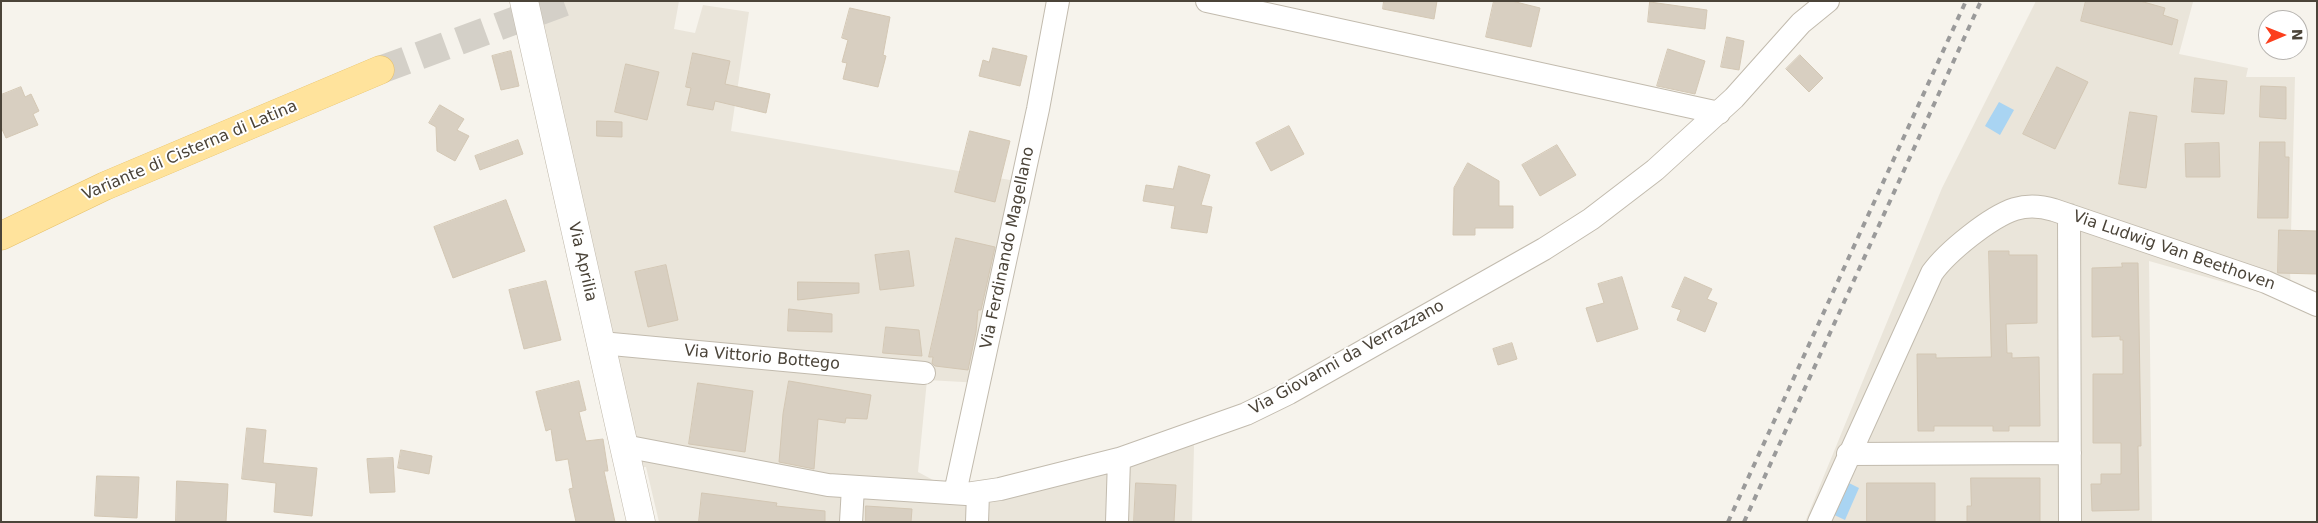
<!DOCTYPE html>
<style>
body{margin:0}
#map{position:relative;width:2318px;height:523px;overflow:hidden;background:#f6f3ec;font-family:"DejaVu Sans",sans-serif}
canvas{display:block}
.frame{position:absolute;inset:0;border:2px solid #4b4439;pointer-events:none}
.north{position:absolute;left:2258px;top:10px;width:50px;height:50px;box-sizing:border-box;background:#fff;border:1px solid #b7b4b0;border-radius:50%;rotate:89deg;font-size:14px;font-weight:700;line-height:20px;text-align:center;color:#4b4439}
.north::after{content:'';display:block;margin:auto;width:18px;height:22px;background:#fc3f1d;clip-path:polygon(50% 0,100% 100%,50% 72%,0 100%)}
</style>
<div id="map">
<canvas width="2318" height="523"></canvas>
<div class="frame"></div>
<div class="north">N</div>
</div>
<script>
const context = document.querySelector('canvas').getContext('2d');
context.lineJoin = 'round';
function fillPath(path, color) { context.fillStyle = color; context.fill(path, 'evenodd'); }
function stroke(path, color, width, dash) { context.strokeStyle = color; context.lineWidth = width; context.lineCap = dash ? 'butt' : 'round'; context.setLineDash(dash || []); context.stroke(path); }
function drawText(font, color, halo, rows, align = 'center') {
  context.font = font + ' "DejaVu Sans",sans-serif'; context.lineWidth = 4; context.setLineDash([]); context.textBaseline = 'middle'; context.strokeStyle = halo; context.fillStyle = color; for (const [text, x, y, turn = 0] of rows) {
    context.save(); context.translate(x, y); context.rotate((+turn || 0) * Math.PI / 180); context.textAlign = isNaN(turn) ? turn : align; if (halo) context.strokeText(text, 0, 0); context.fillText(text, 0, 0); context.restore();
  }
}
const residential = new Path2D(`
 M509,1H679L674,29L695,33L703,5L749,12L731,131L1027,183L981,383L927,380L918,472L933,480L969,484L983,482L1093,456L1190,428L1194,447L1192,522H659L646,467H614Z
 M2036,1L2193,2L2179,54L2248,68L2246,77H2295L2290,272L2292,305L2259,292L2149,261L2152,522H1805L1942,188Z`);
const water = new Path2D(`
 M1999,102L2014,110L2000,135L1985,126Z
 M1845,481L1859,488L1845,520L1830,513Z`);
const building = new Path2D(`
 M1384,1H1437L1434,19L1383,9Z
 M1494,1H1512L1540,8L1531,47L1486,37Z
 M2086,1H2140L2165,8L2163,15L2178,20L2172,45L2081,21Z
 M1650,2L1707,10L1705,29L1648,22Z
 M850,8L890,17L883,55L886,56L878,87L843,79L847,63L842,62L848,40L842,38Z
 M1727,37L1744,41L1739,70L1721,67Z
 M993,48L1027,56L1020,86L979,76L983,60L989,62Z
 M1668,49L1705,61L1695,94L1657,86Z
 M511,51L519,86L501,90L492,56Z
 M693,53L730,61L725,84L770,94L766,113L715,101L713,110L687,105L691,88L686,87Z
 M1800,55L1823,78L1809,92L1786,69Z
 M626,64L659,72L647,120L615,112Z
 M2057,67L2088,82L2055,149L2023,134Z
 M2195,78L2227,81L2224,114L2192,112Z
 M2261,86L2286,87V119L2260,117Z
 M21,87L25,97L31,94L39,111L33,114L38,125L6,138L1,127V95Z
 M440,105L464,119L457,130L469,136L455,161L437,151L436,127L429,123Z
 M2130,112L2157,116L2146,188L2119,184Z
 M597,121L622,122V137L597,136Z
 M1289,126L1304,154L1271,171L1256,143Z
 M970,131L1010,141L995,202L955,192Z
 M518,140L523,154L480,170L475,156Z
 M2260,142H2285V157H2289L2288,218H2258Z
 M2219,143L2220,177H2186L2185,144Z
 M1557,145L1576,175L1540,196L1522,165Z
 M1468,163L1499,181V206H1513V228H1475V235H1453L1454,188Z
 M1179,166L1210,175L1201,205L1212,207L1207,233L1171,228L1175,206L1143,201L1146,185L1173,189Z
 M506,200L525,251L453,278L434,227Z
 M2279,230L2317,231V274L2278,273Z
 M956,238L995,247L981,310H978L976,332L968,370L935,366L932,363L933,357H929Z
 M909,251L914,286L880,290L875,255Z
 M1989,251H2009V255H2037V323L2006,324L2007,353H2012V358L2039,357L2040,426H2009V431H1993V426H1934V431H1918L1917,354H1936V358L1991,357Z
 M2122,263H2138L2141,446H2138L2139,510L2092,511L2091,484H2101V474H2121V443H2093V374H2123V340H2120V336L2092,337V268L2122,267Z
 M666,265L678,320L648,327L635,272Z
 M1622,277L1638,329L1597,342L1586,308L1604,303L1598,284Z
 M1685,277L1712,289L1707,299L1717,303L1705,332L1677,320L1681,310L1672,307Z
 M546,281L561,340L524,349L509,290Z
 M798,282L859,283V293L798,300Z
 M789,309L832,314V332L788,331Z
 M886,327L919,330L922,356L883,353Z
 M1512,343L1517,359L1498,365L1493,349Z
 M579,381L586,410L579,412L586,441L603,439L608,471H604L615,522H576L569,489L573,488L568,459L556,461L551,429L546,431L536,392Z
 M789,381L871,395L867,419L846,418L845,423L818,419L814,469L779,462L783,414Z
 M698,383L753,391L745,452L689,444Z
 M247,428L266,430L263,463L317,468L312,516L274,512L276,483L242,479Z
 M401,450L432,456L429,474L398,468Z
 M393,458L395,492L370,493L367,459Z
 M97,476L139,477L137,518L95,516Z
 M1971,478H2040V522H1967V506H1971Z
 M177,481L228,484L226,522H176Z
 M1136,483L1176,485L1174,522H1134Z
 M1867,483H1935V522H1867Z
 M702,493L777,503L776,506L825,511V522H699Z
 M866,506L912,509L911,522H866Z`);
const primaryTunnel = new Path2D(`
 M380,70L568,1`);
const minor = new Path2D(`
 M1207,1L1719,113
 M2069,215L2070,522
 M601,343L924,373
 M624,446L828,485L966,494L1000,489L1119,459L1246,414L1289,393L1544,249L1591,219L1655,170L1734,98L1801,23L1828,1
 M1848,454L2070,453
 M955,493L1038,109L1058,1
 M851,522L853,487
 M977,522L978,493
 M1117,522L1119,459
 M1819,522L1932,273C1947,252 1990,217 2015,209C2028,205 2041,206 2054,210L2266,282L2317,305`);
const tertiary = new Path2D(`
 M524,1L641,522`);
const primary = new Path2D(`
 M1,236L105,186L380,70`);
const rail = new Path2D(`
 M1728,522L1966,1
 M1744,522L1981,1`);
const streetNames = [
 ["Variante di Cisterna di Latina",190,151,-23],
 ["Via Ferdinando Magellano",1008,248,-78],
 ["Via Ludwig Van Beethoven",2174,251,19],
 ["Via Aprilia",582,262,77],
 ["Via Vittorio Bottego",762,358,5],
 ["Via Giovanni da Verrazzano",1347,358,-29]
];
fillPath(residential, '#eae5da');
fillPath(water, '#a9d4f2');
fillPath(building, '#d8cfc1');
stroke(building, '#d3c7b4', 1);
stroke(primaryTunnel, '#d4d0c8', 28, [28, 14]);
stroke(minor, '#c2bbae', 24);
stroke(tertiary, '#c2bbae', 29);
stroke(primary, '#e6c16a', 29);
stroke(minor, '#fff', 22);
stroke(tertiary, '#fff', 28);
stroke(primary, '#ffe39c', 28);
stroke(rail, '#9a9a9a', 4, [6, 6]);
drawText('16px', '#4b4439', '#fff', streetNames);
</script>
